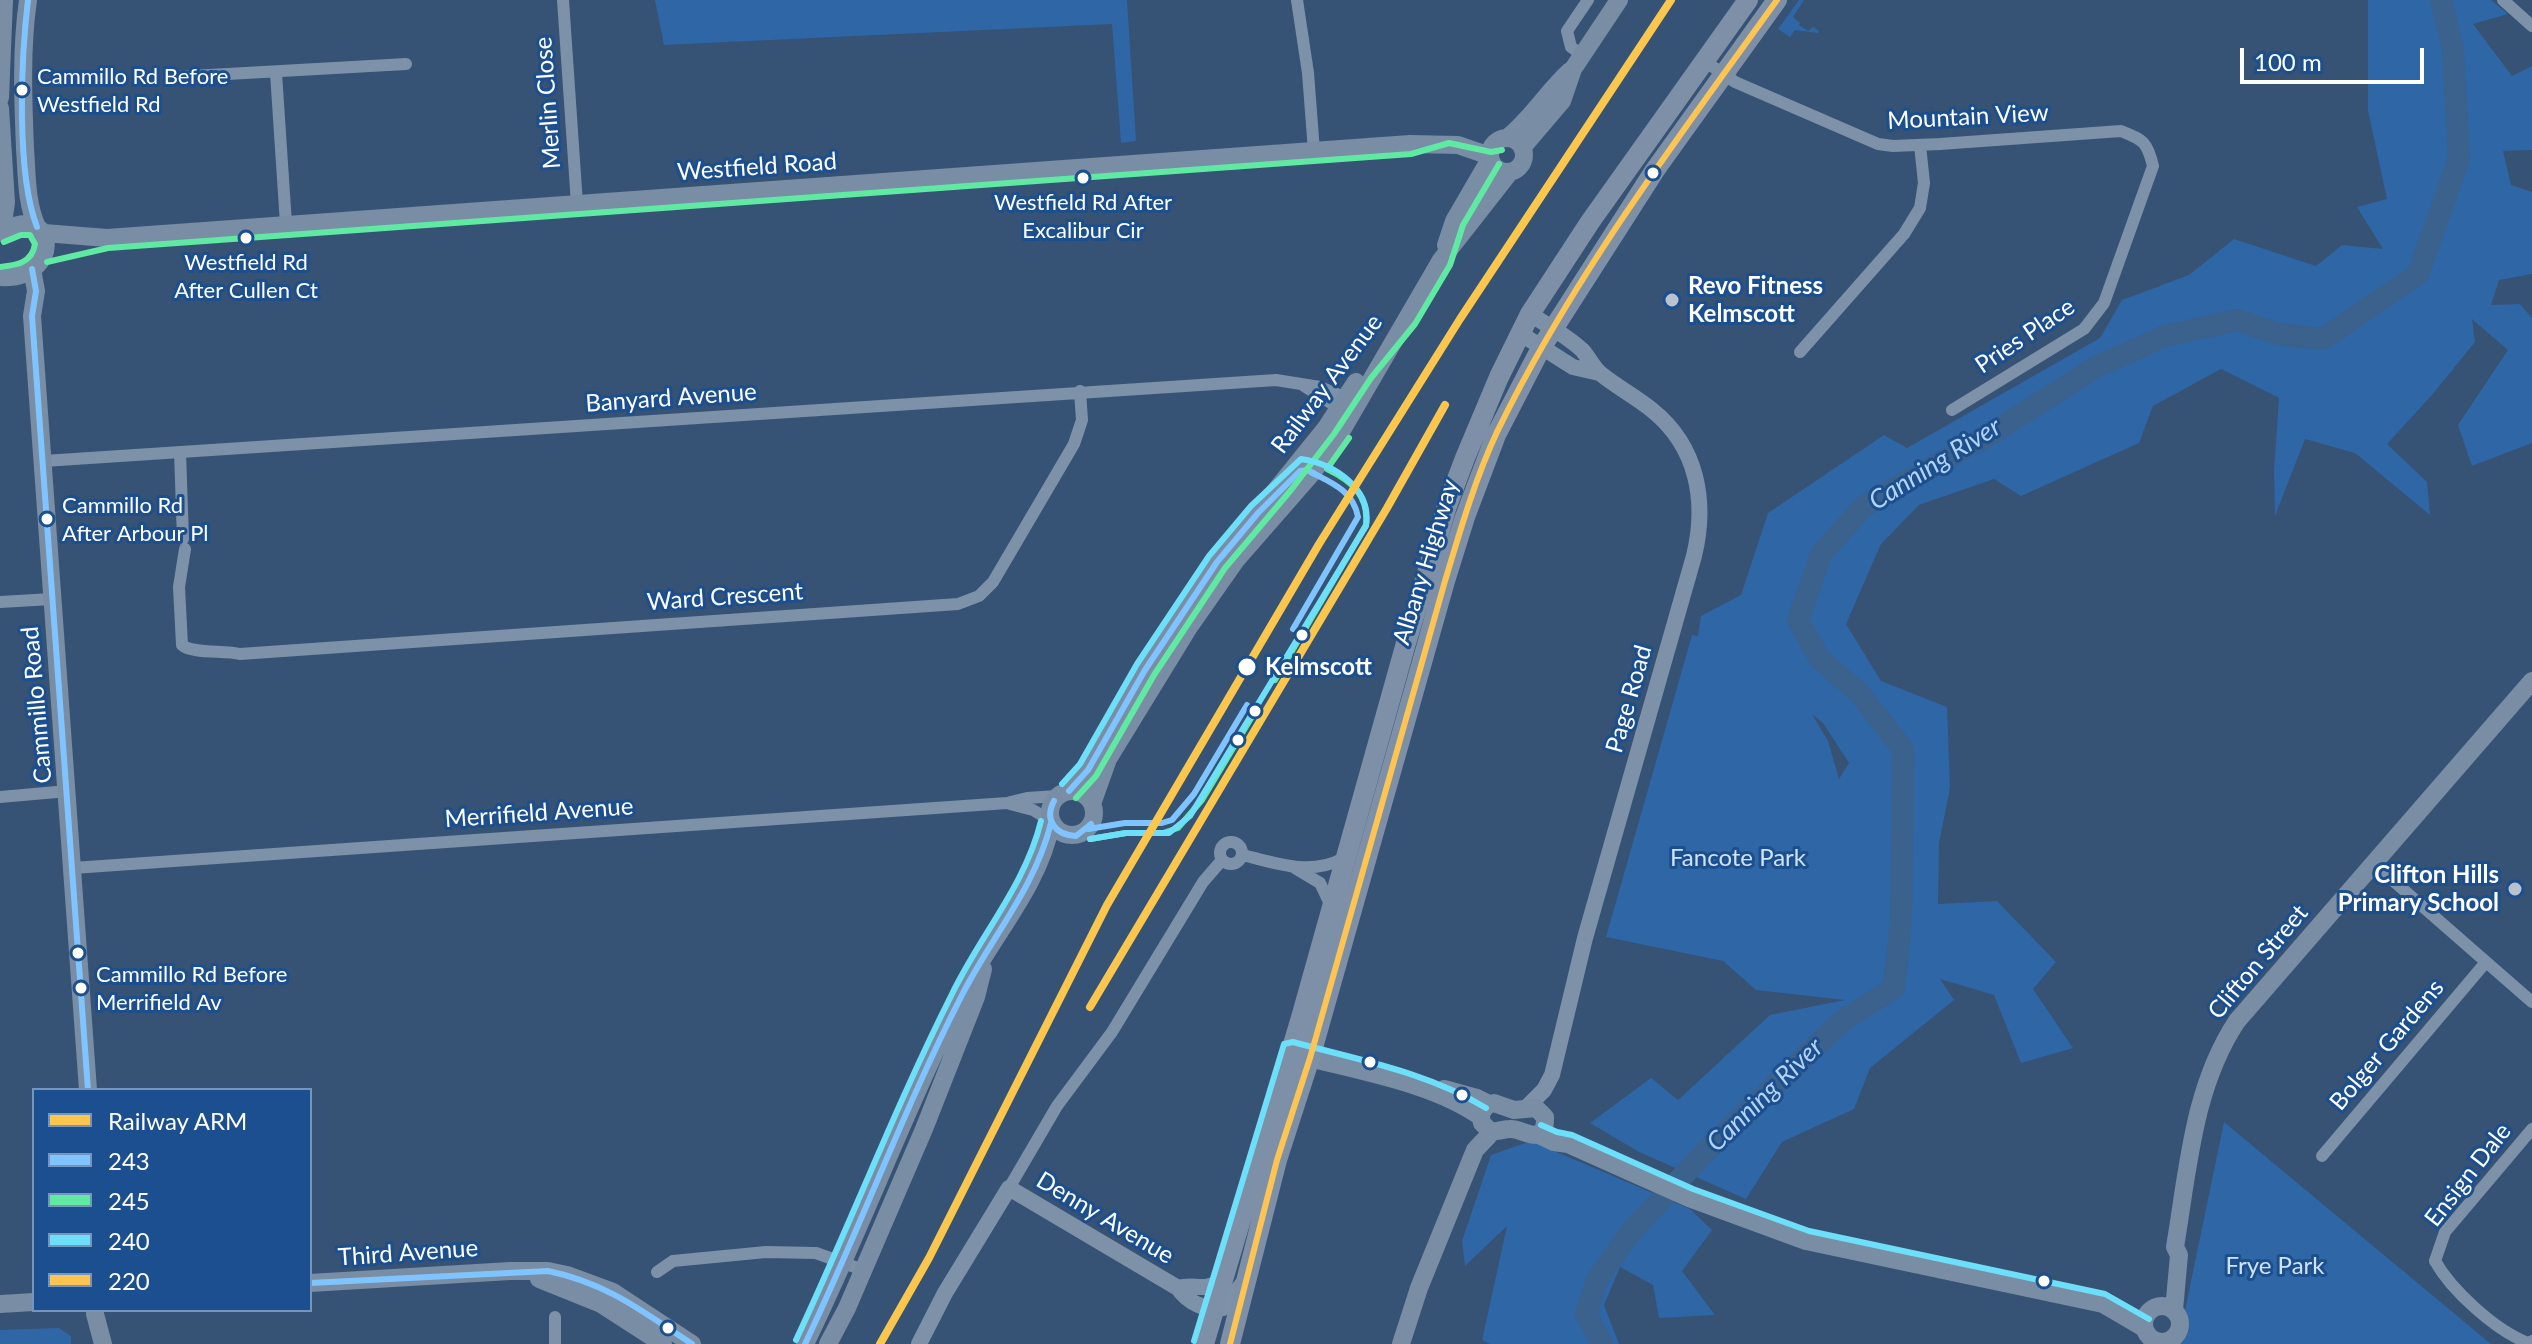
<!DOCTYPE html>
<style>
body{margin:0}
#map{position:relative;width:2532px;height:1344px;overflow:hidden;background:#365274;font-family:Lato,sans-serif}
canvas{display:block}
.legend{position:absolute;left:32px;top:1088px;width:280px;height:224px;box-sizing:border-box;background:#1b4f8f;border:2px solid #7695bc;margin:0;padding:10px 14px;list-style:none;font-size:24px;color:#fff}
.legend li{display:flex;align-items:center;gap:16px;height:40px}
.legend b{width:40px;border:2px solid #7695bc}
.scale{position:absolute;left:2240px;top:48px;width:184px;height:36px;box-sizing:border-box;border:4px solid #fff;border-top:0;padding-left:10px;font-size:24px;line-height:28px;white-space:nowrap;color:#fff;-webkit-text-stroke:6px #1b4f8f;paint-order:stroke}
</style>
<div id="map">
<canvas width="2532" height="1344"></canvas>
<ul class="legend">
<li><b style="height:10px;background:#fac64d"></b>Railway ARM</li>
<li><b style="height:10px;background:#80c4ff"></b>243</li>
<li><b style="height:10px;background:#60e9a3"></b>245</li>
<li><b style="height:10px;background:#6ddff8"></b>240</li>
<li><b style="height:10px;background:#fcc553"></b>220</li>
</ul>
<div class="scale">100 m</div>
</div>
<script>
const context = document.querySelector('canvas').getContext('2d');
context.lineJoin = 'round';
function fillPath(path, color) { context.fillStyle = color; context.fill(path, 'evenodd'); }
function stroke(path, color, width, dash) { context.strokeStyle = color; context.lineWidth = width; context.lineCap = dash ? 'butt' : 'round'; context.setLineDash(dash || []); context.stroke(path); }
function drawText(font, color, halo, rows, align = 'center') {
  context.font = font + ' Lato,sans-serif'; context.lineWidth = 6; context.setLineDash([]); context.textBaseline = 'middle'; context.strokeStyle = halo; context.fillStyle = color; for (const [text, x, y, turn = 0] of rows) {
    context.save(); context.translate(x, y); context.rotate((+turn || 0) * Math.PI / 180); context.textAlign = isNaN(turn) ? turn : align; if (halo) context.strokeText(text, 0, 0); context.fillText(text, 0, 0); context.restore();
  }
}
const green = new Path2D(`
 M655,0H1127L1136,141L1121,143L1112,24L664,45Z
 M1799,0H1804L1793,17L1800,23L1799,25L1808,31L1813,27L1819,31L1818,33L1795,30L1790,37L1778,29Z
 M2368,0H2491L2508,14L2473,24L2512,76L2532,66V150L2503,151L2511,185L2532,192V274L2499,280L2491,305L2520,304L2532,318V443L2472,466L2458,425L2508,350L2472,319L2475,342L2432,395L2387,444L2427,482L2430,515L2355,453L2305,439L2275,516L2274,470L2279,398L2221,369L2153,406L2139,443L2021,496L1994,479L1919,505L1881,544L1846,624L1881,681L1947,707L1950,788L1939,843L1938,904L1997,901L2056,962L2033,989L2073,1048L2021,1063L1994,995L1940,979L1954,1000L1870,1068L1854,1109L1782,1142L1746,1199L1639,1152L1590,1123L1651,1078L1678,1100L1770,1015L1845,1000L1756,990L1723,961L1606,937L1692,635L1698,636L1701,616L1741,595L1768,513L1884,435L1907,448L2100,338L2122,300L2189,275L2234,239L2316,266L2342,245L2383,249L2357,207L2387,199L2368,111ZM1812,714L1823,723L1849,763L1839,779L1828,741Z
 M2224,1122L2491,1344H2178Z
 M1531,1141L1690,1209L1712,1230L1682,1271L1715,1315L1659,1318L1653,1285L1620,1267L1604,1305L1619,1344H1490L1482,1340L1507,1226L1465,1266L1462,1241L1491,1155Z
 M59,1328L71,1336V1344H0V1330Z`);
const river = new Path2D(`
 M1602,1344L1586,1314L1597,1280L1629,1234L1705,1152L1842,1021L1894,988L1901,920L1903,749L1859,693L1819,658L1798,620L1821,554L1864,506L1994,432L2096,367L2165,336L2237,320L2278,334L2323,339L2418,274L2459,159L2453,49L2441,0`);
const minor = new Path2D(`
 M563,0L577,204
 M1297,0L1308,73L1314,151
 M2503,0L2532,26
 M1582,55L1571,47L1567,31L1588,0
 M1703,60L1735,82L1878,144L1893,146L1940,144L2121,131C2143,140 2147,141 2153,166L2104,303L2084,329L1952,410
 M276,73L286,224
 M174,77L406,64
 M1800,352L1904,234L1920,208L1924,183L1920,145
 M1304,386L1345,412
 M180,452L183,539
 M44,461L1276,380L1320,387L1351,400
 M185,549L179,587L182,645C192,654 224,650 240,654L958,604L979,596L993,582L1074,444L1082,420L1080,391
 M0,602L52,599
 M0,797L68,791
 M1010,804L1033,810L1051,821
 M1220 853a11 11 0 1 1 22 0a11 11 0 1 1-22 0Z
 M1243,855C1278,864 1311,876 1344,858
 M2374,864L2532,1002
 M73,868L1007,803L1027,798L1057,796
 M1295,868L1320,883L1331,906
 M2532,1129L2445,1232L2435,1261C2452,1291 2495,1330 2528,1343L2532,1341
 M2322,1156L2486,962
 M1009,1188L1057,1106L1112,1032L1203,882L1222,860
 M657,1272L673,1261L766,1252L816,1253L863,1270
 M555,1317V1344`);
const tertiary = new Path2D(`
 M1521,334L1573,367L1599,373
 M1526,1108L1544,1090L1552,1075L1585,938L1694,556C1707,502 1698,447 1652,410C1636,397 1617,387 1601,374C1593,368 1589,357 1582,350C1567,336 1547,325 1530,314
 M1178,1288C1196,1283 1203,1293 1222,1280
 M919,1344L945,1293L1009,1188L1178,1288C1187,1302 1205,1311 1223,1308L1244,1282`);
const secondary = new Path2D(`
 M28,0C21,49 23,99 25,148C27,176 26,202 37,227
 M0,98L4,0
 M0,108L6,202L2,231
 M1507,138C1531,119 1547,92 1570,71
 M1490 155a17 17 0 1 1 34 0a17 17 0 1 1-34 0Z
 M1522,148L1562,101L1573,69L1619,0
 M0,233C57,197 65,281 0,277
 M44,233L107,238L1410,144L1458,145L1490,156
 M1446,245L1454,221L1490,159
 M32,269L36,291L32,316L88,1090
 M1050 813a22 22 0 1 1 44 0a22 22 0 1 1-44 0Z
 M1069,791L1088,770L1145,670L1205,578L1326,428L1356,382
 M1092,804L1108,759L1189,627L1236,560L1312,473L1338,437L1441,260L1510,172
 M1299,1055C1356,1071 1432,1082 1481,1117
 M1444,1089L1477,1098L1489,1104
 M1494,1103L1514,1110L1536,1108L1545,1117C1546,1149 1523,1128 1510,1129C1503,1129 1498,1132 1490,1131L1482,1123C1479,1113 1484,1105 1494,1103Z
 M1537,1134L1554,1142L1568,1144L1689,1198L1806,1241L2103,1304L2144,1328
 M539,1279L601,1304L663,1344
 M310,1283L510,1271H548L567,1275L613,1292L692,1344
 M0,1304L34,1302
 M2144 1324a18 18 0 1 1 36 0a18 18 0 1 1-36 0Z
 M2174,1310L2179,1255L2175,1247C2188,1170 2193,1087 2237,1021L2532,681
 M95,1314L103,1344
 M805,1344C861,1229 905,1109 962,995C990,938 1040,886 1051,823
 M828,1344L847,1308L924,1129L976,997L983,969
 M1401,1344L1419,1288L1475,1150L1492,1132`);
const trunk = new Path2D(`
 M1204,1344L1302,1014L1406,643L1447,506L1465,458L1499,377L1530,314L1590,222L1748,0
 M1230,1344L1277,1160L1310,1058L1445,581L1465,517L1496,435L1541,348L1655,170L1777,0`);
const bus1 = new Path2D(`
 M28,0C21,59 16,173 37,227
 M32,269L36,291L32,316L88,1090
 M1069,791L1088,770L1145,670L1217,562L1258,513L1300,471L1307,470C1329,482 1353,489 1358,517L1293,629
 M1054,801C1044,820 1055,835 1076,836L1091,824
 M1088,829L1125,823H1162L1172,820L1194,794L1247,705
 M310,1283L548,1271C607,1283 643,1312 692,1344
 M805,1344C860,1229 904,1108 962,995C992,936 1035,888 1051,823`);
const bus2 = new Path2D(`
 M47,262L108,248L1411,154L1449,143L1491,152L1502,150
 M0,267C17,265 32,263 35,244L30,235H21L4,242
 M1275,680L1366,525C1369,496 1352,481 1327,469L1349,438
 M1076,798L1096,776L1154,675L1225,568L1291,490L1334,434L1371,378L1415,324L1450,265L1463,225L1499,164
 M1090,839L1126,833H1163L1178,828L1202,800L1256,710`);
const bus3 = new Path2D(`
 M1062,784L1080,764L1137,664L1209,556L1251,506L1301,459C1335,464 1372,489 1366,526L1190,816L1169,833H1126L1090,839
 M1541,1125L1557,1132L1572,1135L1693,1189L1809,1231L2105,1294L2149,1319
 M796,1340C850,1225 895,1107 952,994C981,934 1025,886 1041,821
 M1194,1341L1284,1044L1293,1042C1359,1060 1427,1072 1486,1108`);
const bus4 = new Path2D(`
 M1230,1344L1277,1160L1310,1058L1445,581C1460,531 1475,479 1497,432C1571,279 1678,138 1777,0`);
const rail1 = new Path2D(`
 M1090,1007L1387,508L1445,405
 M880,1344L929,1258L1107,905L1319,544L1460,319L1671,0`);
const markers = [
 [22,90,7,"#fff"],
 [1653,173,7,"#fff"],
 [1083,178,7,"#fff"],
 [246,238,7,"#fff"],
 [1672,300,8,"#b9c2ce"],
 [47,519,7,"#fff"],
 [1302,635,7,"#fff"],
 [1247,667,10,"#fff"],
 [1255,711,7,"#fff"],
 [1238,740,7,"#fff"],
 [2515,889,8,"#b9c2ce"],
 [78,953,7,"#fff"],
 [81,988,7,"#fff"],
 [1370,1062,7,"#fff"],
 [1462,1095,7,"#fff"],
 [2044,1281,7,"#fff"],
 [668,1328,7,"#fff"]
];
const busNames = [
 ["Cammillo Rd Before",37,77],
 ["Westfield Rd",37,105],
 ["Westfield Rd After",1083,203,"center"],
 ["Excalibur Cir",1083,231,"center"],
 ["Westfield Rd",246,263,"center"],
 ["After Cullen Ct",246,291,"center"],
 ["Cammillo Rd",62,506],
 ["After Arbour Pl",62,534],
 ["Cammillo Rd Before",96,975],
 ["Merrifield Av",96,1003]
];
const streetNames = [
 ["Merlin Close",548,103,-94],
 ["Mountain View",1968,117,-3],
 ["Westfield Road",757,167,-4],
 ["Pries Place",2025,336,-34],
 ["Railway Avenue",1327,384,-53],
 ["Banyard Avenue",671,398,-4],
 ["Albany Highway",1426,562,-73],
 ["Ward Crescent",725,597,-4],
 ["Page Road",1629,699,-74],
 ["Cammillo Road",37,705,-95],
 ["Merrifield Avenue",539,813,-4],
 ["Clifton Street",2258,962,-50],
 ["Bolger Gardens",2387,1045,-50],
 ["Ensign Dale",2468,1175,-52],
 ["Denny Avenue",1105,1218,31],
 ["Third Avenue",408,1253,-4]
];
const poiNames = [
 ["Revo Fitness",1688,286],
 ["Kelmscott",1688,314],
 ["Clifton Hills",2499,875,"right"],
 ["Primary School",2499,903,"right"]
];
const stopNames = [
 ["Kelmscott",1265,667]
];
const parkNames = [
 ["Fancote Park",1738,858],
 ["Frye Park",2275,1266]
];
const waterNames = [
 ["Canning River",1935,464,-32],
 ["Canning River",1765,1095,-44]
];
fillPath(green, '#2f66a5');
stroke(river, '#3b618d', 22);
stroke(minor, '#7d92a8', 12);
stroke(tertiary, '#7d92a8', 16);
stroke(secondary, '#798da4', 18);
stroke(trunk, '#7e90a7', 20);
stroke(bus1, '#80c4ff', 6);
stroke(bus2, '#60e9a3', 6);
stroke(bus3, '#6ddff8', 6);
stroke(bus4, '#fcc553', 6);
stroke(rail1, '#fac64d', 8);
for (const [x, y, r, color] of markers) { const dot = new Path2D(); dot.arc(x, y, r, 0, 2 * Math.PI); context.fillStyle = color; context.fill(dot); stroke(dot, '#1b4f8f', 3); }
drawText('22px', '#fff', '#1b4f8f', busNames, 'left');
drawText('24px', '#fff', '#1b4f8f', streetNames);
drawText('bold 24px', '#fff', '#1b4f8f', poiNames, 'left');
drawText('bold 24px', '#fff', '#1b4f8f', stopNames, 'left');
drawText('24px', '#cfe3fa', '#1b4f8f', parkNames);
drawText('italic 26px', '#b5d3f5', '#1b4f8f', waterNames);
</script>
